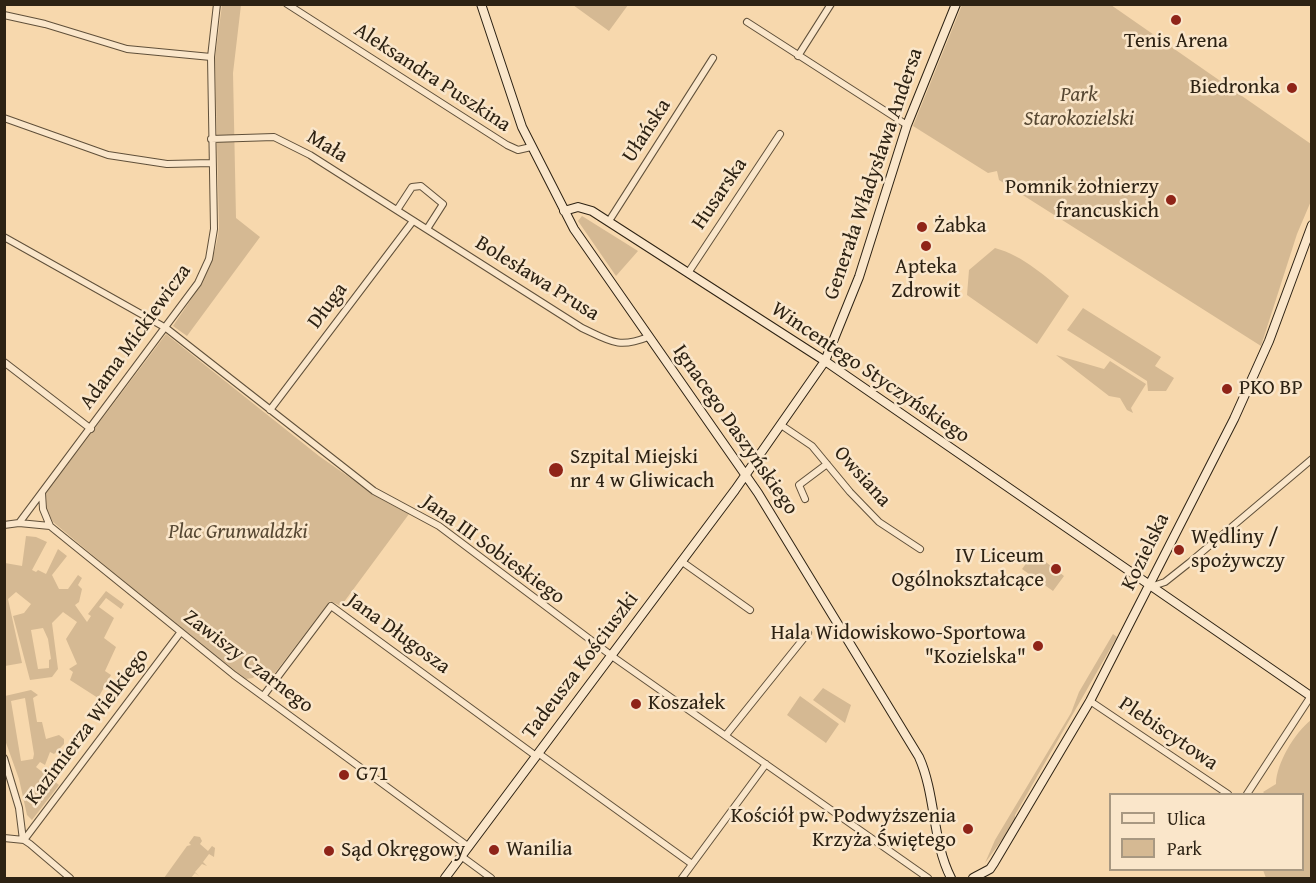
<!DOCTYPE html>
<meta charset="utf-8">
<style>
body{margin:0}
#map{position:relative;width:1316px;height:883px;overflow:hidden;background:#f7d8ad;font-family:"Gentium Book Plus",serif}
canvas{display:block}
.frame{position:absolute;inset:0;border:6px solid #2d2213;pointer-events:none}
.legend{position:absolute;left:1109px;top:793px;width:195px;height:78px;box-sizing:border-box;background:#fae6ca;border:2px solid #a89881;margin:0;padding:8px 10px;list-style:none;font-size:18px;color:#2d2213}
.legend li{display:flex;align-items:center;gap:12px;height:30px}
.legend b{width:30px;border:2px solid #a89881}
</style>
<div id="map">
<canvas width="1316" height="883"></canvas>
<div class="frame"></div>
<ul class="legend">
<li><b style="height:8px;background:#fae6ca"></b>Ulica</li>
<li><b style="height:16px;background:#d5b993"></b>Park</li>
</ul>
</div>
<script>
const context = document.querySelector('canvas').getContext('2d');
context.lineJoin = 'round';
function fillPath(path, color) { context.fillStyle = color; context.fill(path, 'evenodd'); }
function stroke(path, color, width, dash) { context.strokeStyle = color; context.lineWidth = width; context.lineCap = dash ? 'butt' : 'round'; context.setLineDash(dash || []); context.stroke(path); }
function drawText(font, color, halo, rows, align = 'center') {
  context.font = font + ' "Gentium Book Plus",serif'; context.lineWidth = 5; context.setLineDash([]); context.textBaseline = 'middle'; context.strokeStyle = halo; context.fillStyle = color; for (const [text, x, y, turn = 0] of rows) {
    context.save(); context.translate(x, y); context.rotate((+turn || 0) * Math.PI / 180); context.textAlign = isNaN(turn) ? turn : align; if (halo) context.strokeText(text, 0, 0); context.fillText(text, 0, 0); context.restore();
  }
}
const green = new Path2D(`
 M222,5H241L233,73L236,218L260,237L187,336L173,326C196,292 214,270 219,228L215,58Z
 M573,5H628L609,31Z
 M1111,5L1311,144V201L1297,234L1261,346L999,180L997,171L988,173L913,126L962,5Z
 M582,216L638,251L616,276L578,221Z
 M995,248C1024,256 1046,277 1069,296L1037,344L967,295L969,270Z
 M1083,308L1161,357L1155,366L1174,378L1166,391H1148L1147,381L1067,330Z
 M166,334L319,456L379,498L409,514L341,606L330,601L268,682L257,674L253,678L246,679L182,630L53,522L47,510L46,493Z
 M1056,355L1104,369L1110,361L1146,384L1131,408L1133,413L1127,410L1120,398L1109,396Z
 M26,536L36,537L47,542L32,570L36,572L38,570L46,574L58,549L67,556L52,575L59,589H68L78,575L82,578L78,585L82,589L79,602L75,605L87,622L91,616L88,614L106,591L124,604L121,609L106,598L99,607L114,618L104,638L116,647L105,671L111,675L98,698L70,680L73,672L69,669L77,664L66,639L77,622L63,612L52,623L58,669L52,677L30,680L13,616L24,613L31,604L16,592L8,599L22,663L5,666V563L22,566ZM43,628L48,639L51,659L49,660V668L38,669L31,630Z
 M1034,553L1064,576L1053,591L1022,569Z
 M1113,634L1117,637L1015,815V822L985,863L995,840L1071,713L1079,692Z
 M823,688L851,705L845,723L813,700Z
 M31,690L38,695L33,698L37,722H42L46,739L59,735L64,739V744L54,754L50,752L45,765L40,762L36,767L59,785L32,820L27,815L19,779L5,740V696ZM25,698L34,754L33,759L21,761L11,701Z
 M800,696L839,724L826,743L787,715Z
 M1311,720V878H1266L1263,870H1302V794H1265L1263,792L1276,784C1276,764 1295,732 1311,720Z
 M194,836L200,837L202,841L200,844L208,851L212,846L215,848L214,857L209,854L203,862L207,866L202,864L195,872L199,876L195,873L191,878H164L187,846L191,845L189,843Z`);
const street = new Path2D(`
 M287,4L507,145L518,150L531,147
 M4,15L45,24L127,49L211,57
 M747,22L907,125
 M798,56L831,4
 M4,118L108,155L167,164L212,163
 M211,139L274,137L310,155L582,328C610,341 618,349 648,337
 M397,210L412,187L421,186L443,204L427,229
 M609,221L713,58
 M4,237L166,328L374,491L439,526L616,659L928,878
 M688,273L780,134
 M4,362L91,429
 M270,410L413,221
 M781,425L812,446L850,492L879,522L920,549
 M42,493L43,509L50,526
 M805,499L799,485L827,464
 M19,523L198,283L209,259L214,229L211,57L217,4
 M4,525L19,523L50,526L234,675L469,847
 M681,561L750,610
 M1150,587L1165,582L1189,563L1312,459
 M264,695L331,606L536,756
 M1090,701L1228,794
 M726,735L808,633
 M538,753L692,864
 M4,758L19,808L23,840
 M1247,794L1311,696
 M4,838L24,840L30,844L70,878
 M24,840L180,633
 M461,856L491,878
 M682,878L766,764`);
const secondary = new Path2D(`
 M481,4L522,127L574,229L758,493L919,757C936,795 932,841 951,878
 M564,211L578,207L592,211L825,361L1312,697
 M445,878L735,490L825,361L859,277L907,125L956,4
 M973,878L990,869L994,863L1090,701L1234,419L1269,341L1312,225`);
const markers = [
 [1176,20,6,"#8f2418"],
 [1292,88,6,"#8f2418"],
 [1171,200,6,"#8f2418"],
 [922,227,6,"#8f2418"],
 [926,246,6,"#8f2418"],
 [1227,389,6,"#8f2418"],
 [556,470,8,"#8f2418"],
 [1179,550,6,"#8f2418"],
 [1056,569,6,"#8f2418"],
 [1038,646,6,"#8f2418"],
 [636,704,6,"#8f2418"],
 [344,775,6,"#8f2418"],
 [968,829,6,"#8f2418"],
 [494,850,6,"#8f2418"],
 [329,851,6,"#8f2418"]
];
const poiNames = [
 ["Tenis Arena",1176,42,"center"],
 ["Biedronka",1280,88,"right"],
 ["Pomnik żołnierzy",1159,188,"right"],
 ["francuskich",1159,212,"right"],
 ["Żabka",934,227],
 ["Apteka",926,268,"center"],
 ["Zdrowit",926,292,"center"],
 ["PKO BP",1239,389],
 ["Szpital Miejski",570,458],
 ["nr 4 w Gliwicach",570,482],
 ["Wędliny /",1191,538],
 ["spożywczy",1191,562],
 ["IV Liceum",1044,557,"right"],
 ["Ogólnokształcące",1044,581,"right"],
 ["Hala Widowiskowo-Sportowa",1026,634,"right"],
 ["\"Kozielska\"",1026,658,"right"],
 ["Koszałek",648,704],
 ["G71",356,775],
 ["Kościół pw. Podwyższenia",956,817,"right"],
 ["Krzyża Świętego",956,841,"right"],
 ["Wanilia",506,850],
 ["Sąd Okręgowy",341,851]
];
const streetNames = [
 ["Aleksandra Puszkina",432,78,33],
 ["Ułańska",647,131,-57],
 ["Mała",327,147,31],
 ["Generała Władysława Andersa",874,174,-71],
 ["Husarska",720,194,-56],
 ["Bolesława Prusa",537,279,32],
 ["Długa",328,306,-53],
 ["Adama Mickiewicza",136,337,-54],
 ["Wincentego Styczyńskiego",870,373,34],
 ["Ignacego Daszyńskiego",735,430,55],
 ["Owsiana",862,477,48],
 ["Jana III Sobieskiego",493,550,36],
 ["Kozielska",1146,552,-64],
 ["Jana Długosza",398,634,36],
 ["Zawiszy Czarnego",248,662,37],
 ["Tadeusza Kościuszki",581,666,-53],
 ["Kazimierza Wielkiego",88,727,-53],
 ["Plebiscytowa",1168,734,34]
];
const parkNames = [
 ["Park",1079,96],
 ["Starokozielski",1079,120],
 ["Plac Grunwaldzki",238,533]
];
fillPath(green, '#d5b993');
stroke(street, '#60503a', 8);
stroke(secondary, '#2d2213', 10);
stroke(street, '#fae6ca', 6);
stroke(secondary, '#fae6ca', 8);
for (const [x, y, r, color] of markers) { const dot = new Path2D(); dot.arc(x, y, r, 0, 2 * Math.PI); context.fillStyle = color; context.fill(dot); stroke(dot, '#fae6ca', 2); }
drawText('21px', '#2d2213', '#fae6ca', poiNames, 'left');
drawText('21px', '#2d2213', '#fae6ca', streetNames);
drawText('italic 21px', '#574833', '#fae6ca', parkNames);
</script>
